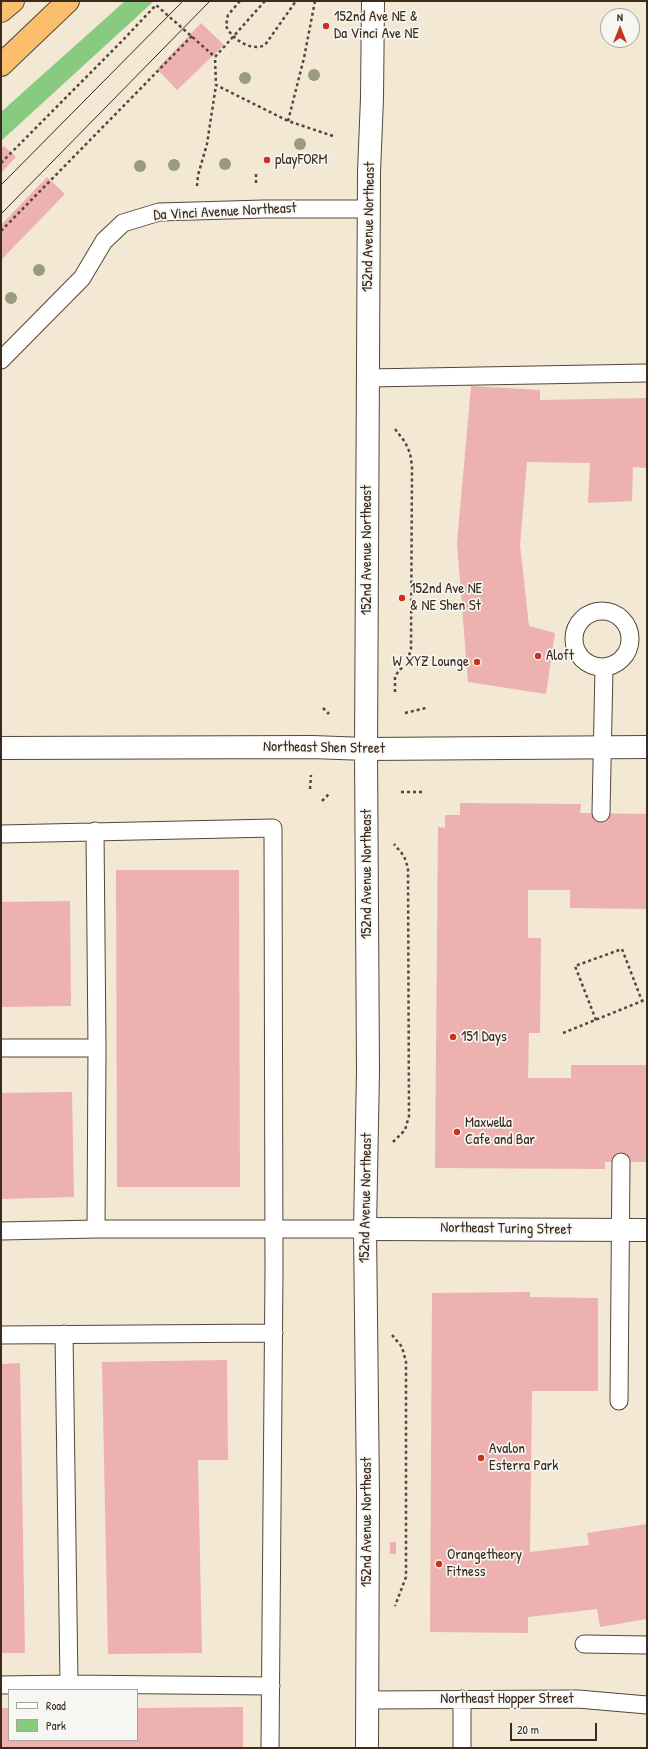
<!DOCTYPE html>
<style>
body{margin:0}
#map{position:relative;width:648px;height:1749px;overflow:hidden;background:#f2e8d3;font-family:"Patrick Hand",sans-serif}
canvas{display:block}
.frame{position:absolute;inset:0;border:2px solid #3b2a1e;pointer-events:none}
.legend{position:absolute;left:8px;top:1689px;width:130px;height:52px;box-sizing:border-box;background:#f6f6f2;border:1px solid #aba49d;margin:0;padding:5px 7px;list-style:none;font-size:12px;color:#3b2a1e}
.legend li{display:flex;align-items:center;gap:8px;height:20px}
.legend b{width:20px;border:1px solid #aba49d}
.north{position:absolute;left:600px;top:8px;width:40px;height:40px;box-sizing:border-box;background:#f6f6f2;border:1px solid #aba49d;border-radius:50%;rotate:0deg;font-size:11px;font-weight:700;line-height:16px;text-align:center;color:#3b2a1e}
.north::after{content:'';display:block;margin:auto;width:14px;height:18px;background:#c8321e;clip-path:polygon(50% 0,100% 100%,50% 72%,0 100%)}
.scale{position:absolute;left:510px;top:1723px;width:87px;height:18px;box-sizing:border-box;border:2px solid #3b2a1e;border-top:0;padding-left:5px;font-size:12px;line-height:14px;white-space:nowrap;color:#3b2a1e;-webkit-text-stroke:3px #f6f6f2;paint-order:stroke}
</style>
<div id="map">
<canvas width="648" height="1749"></canvas>
<div class="frame"></div>
<ul class="legend">
<li><b style="height:5px;background:#fff"></b>Road</li>
<li><b style="height:11px;background:#89ca81"></b>Park</li>
</ul>
<div class="north">N</div>
<div class="scale">20 m</div>
</div>
<script>
const context = document.querySelector('canvas').getContext('2d');
context.lineJoin = 'round';
function fillPath(path, color) { context.fillStyle = color; context.fill(path, 'evenodd'); }
function stroke(path, color, width, dash) { context.strokeStyle = color; context.lineWidth = width; context.lineCap = dash ? 'butt' : 'round'; context.setLineDash(dash || []); context.stroke(path); }
function drawText(font, color, halo, rows, align = 'center') {
  context.font = font + ' "Patrick Hand",sans-serif'; context.lineWidth = 3.5; context.setLineDash([]); context.textBaseline = 'middle'; context.strokeStyle = halo; context.fillStyle = color; for (const [text, x, y, turn = 0] of rows) {
    context.save(); context.translate(x, y); context.rotate((+turn || 0) * Math.PI / 180); context.textAlign = isNaN(turn) ? turn : align; if (halo) context.strokeText(text, 0, 0); context.fillText(text, 0, 0); context.restore();
  }
}
const green = new Path2D(`
 M125,1H154L1,141V112Z`);
const building = new Path2D(`
 M201,23L224,45L177,90L157,69Z
 M4,146L16,157L1,173V149Z
 M47,177L65,194L1,260V225Z
 M471,386L540,390V400L647,398V468L633,467L632,501L588,503L590,463L527,462L520,545L529,626L555,633L546,694L468,682L457,543Z
 M460,803L581,804L580,813L647,814V909L570,908V890H528V938H541L540,1033H529L528,1078H571V1065H647V1162H605V1169L435,1168L438,827L445,828V815H460Z
 M116,870H239L240,1187H117Z
 M70,901L71,1006L1,1007V902Z
 M72,1092L74,1197L1,1199V1093Z
 M530,1292V1297L598,1298V1391H532L530,1552L589,1545L587,1533L647,1524V1619L600,1627L597,1609L528,1617V1633L430,1632L432,1293Z
 M227,1360L228,1460H198L202,1653L108,1654L102,1362Z
 M20,1363L25,1653H1V1364Z
 M390,1542H396V1554H390Z
 M243,1707V1748H1V1708H9V1740H137V1708Z`);
const path = new Path2D(`
 M265,1L215,57L216,85L288,121L333,136
 M288,121L304,58L315,1
 M1,163L124,39L156,5L215,57
 M256,174V185
 M197,186L198,175L207,144L216,85
 M1,231L192,36
 M395,692V677L399,670L406,665L411,649L412,466L410,453L405,442L395,429
 M323,708L329,714
 M405,713L426,708
 M310,789L311,775
 M401,792H425
 M322,801L330,793
 M596,1020L575,966L622,949L642,1001
 M563,1033L647,999
 M393,1142L405,1130L409,1116L408,868L404,856L394,844
 M392,1335L402,1347L406,1362V1577L395,1606`);
const service = new Path2D(`
 M1,360L82,278L104,241L123,223L159,212L264,209H369
 M368,378L647,373
 M574 639a28 28 0 1 1 56 0a28 28 0 1 1-56 0Z
 M601,813L604,668
 M95,831L97,1048L96,1229
 M1,834L273,828L274,1271L270,1748
 M1,1048H97
 M1,1231L96,1229H365
 M64,1334L69,1684
 M1,1335L274,1333
 M619,1401L621,1162
 M584,1644L647,1645
 M1,1685L69,1684L271,1686
 M462,1699V1748
 M367,1700L578,1699L647,1705`);
const minor = new Path2D(`
 M366,749L647,747
 M365,1229L647,1230`);
const tertiary = new Path2D(`
 M1,748L312,747L366,749
 M367,1748L368,1494L365,1229L368,1071L366,749L369,172L372,98L373,1`);
const motorway = new Path2D(`
 M1,11L13,1
 M1,65L68,1`);
const tram = new Path2D(`
 M1,185L183,1
 M1,214L210,1`);
const pathBridge = new Path2D(`
 M240,1L228,15L226,26C232,39 251,52 265,45L296,1`);
const trees = [
 [314,75],
 [245,78],
 [300,144],
 [225,164],
 [174,165],
 [140,166],
 [39,270],
 [11,298]
];
const markers = [
 [326,26,4,"#c8321e"],
 [267,160,4,"#c8321e"],
 [402,598,4,"#c8321e"],
 [538,656,4,"#c8321e"],
 [477,662,4,"#c8321e"],
 [453,1037,4,"#c8321e"],
 [457,1132,4,"#c8321e"],
 [481,1458,4,"#c8321e"],
 [439,1564,4,"#c8321e"]
];
const poiNames = [
 ["152nd Ave NE &",334,17],
 ["Da Vinci Ave NE",334,34],
 ["playFORM",275,160],
 ["152nd Ave NE",410,589],
 ["& NE Shen St",410,606],
 ["Aloft",546,656],
 ["W XYZ Lounge",469,662,"right"],
 ["151 Days",461,1037],
 ["Maxwella",465,1123],
 ["Cafe and Bar",465,1140],
 ["Avalon",489,1449],
 ["Esterra Park",489,1466],
 ["Orangetheory",447,1555],
 ["Fitness",447,1572]
];
const streetNames = [
 ["Da Vinci Avenue Northeast",225,212,-3],
 ["152nd Avenue Northeast",369,227,-89],
 ["152nd Avenue Northeast",367,550,-90],
 ["Northeast Shen Street",324,748,1],
 ["152nd Avenue Northeast",367,874,-90],
 ["152nd Avenue Northeast",366,1198,-89],
 ["Northeast Turing Street",506,1229,1],
 ["152nd Avenue Northeast",367,1522,-90],
 ["Northeast Hopper Street",507,1699]
];
fillPath(green, '#89ca81');
fillPath(building, '#edb1af');
stroke(service, '#564639', 19);
stroke(minor, '#564639', 24);
stroke(tertiary, '#564639', 24);
stroke(motorway, '#564639', 24);
stroke(path, '#564639', 2.5, [3, 3]);
stroke(service, '#fff', 17);
stroke(minor, '#fff', 22);
stroke(tertiary, '#fff', 22);
stroke(motorway, '#fabe6d', 22);
stroke(tram, '#3b2a1e', 1);
stroke(pathBridge, '#564639', 2.5, [3, 3]);
context.fillStyle = '#9a9a80';
for (const [x, y] of trees) { context.beginPath(); context.arc(x, y, 6, 0, 2 * Math.PI); context.fill(); }
for (const [x, y, r, color] of markers) { const dot = new Path2D(); dot.arc(x, y, r, 0, 2 * Math.PI); context.fillStyle = color; context.fill(dot); stroke(dot, '#f6f6f2', 1.5); }
drawText('15px', '#3b2a1e', '#f6f6f2', poiNames, 'left');
drawText('15px', '#3b2a1e', '#f6f6f2', streetNames);
</script>
